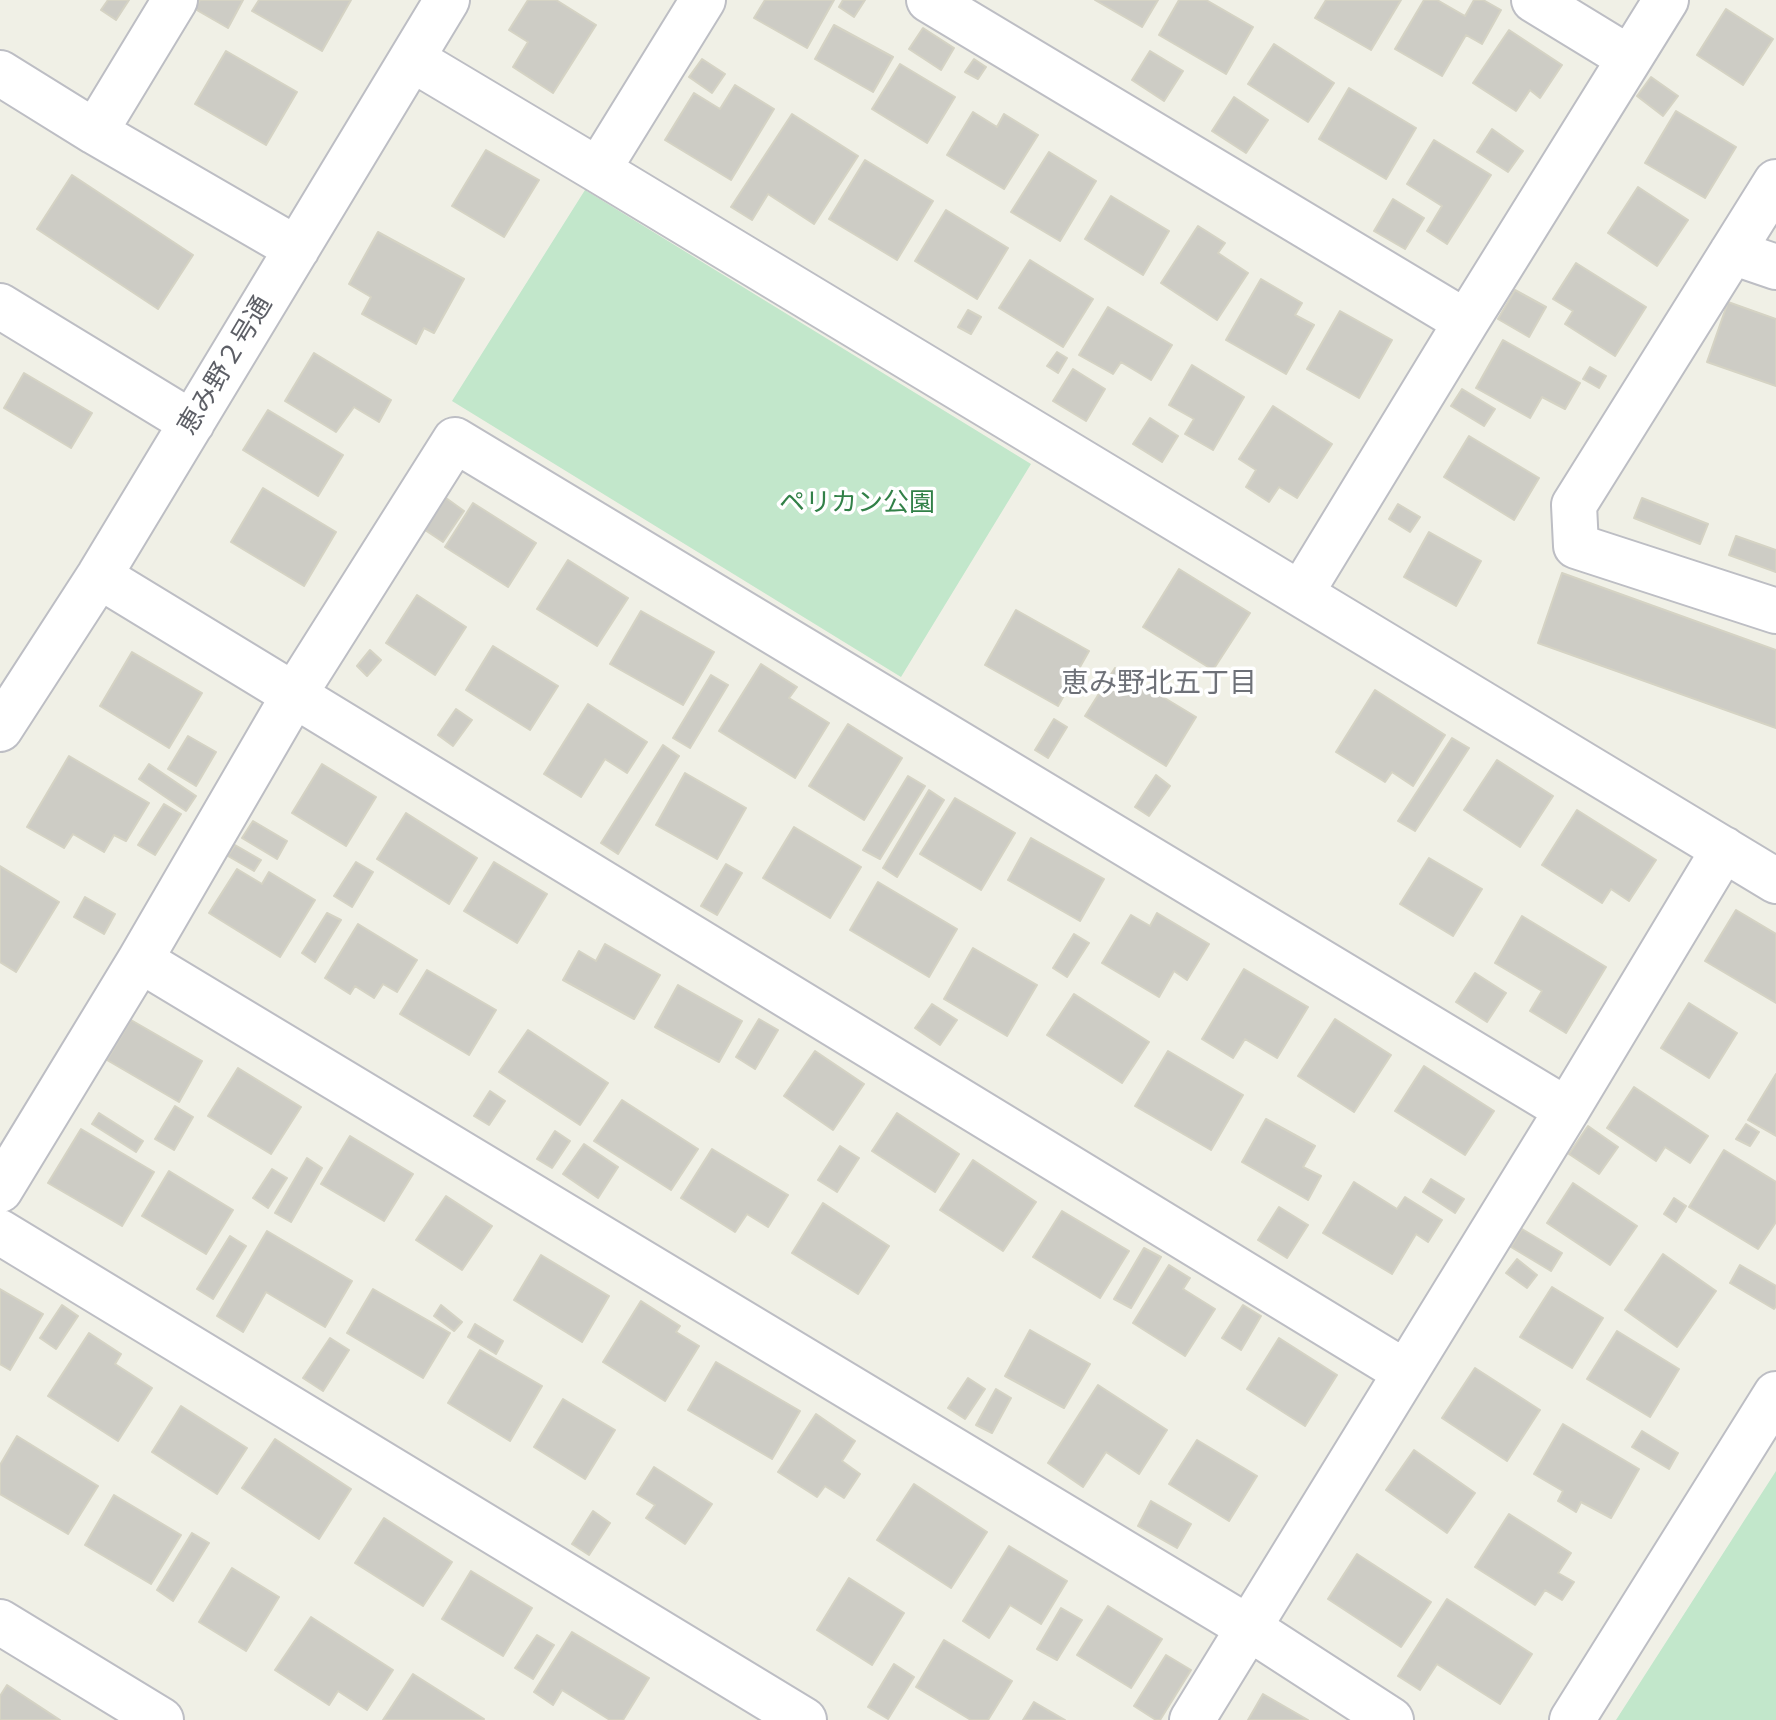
<!DOCTYPE html>
<meta charset="utf-8">
<style>
body{margin:0}
canvas{display:block;background:#f0f0e6}
</style>
<canvas width="1776" height="1720"></canvas>
<script>
const context = document.querySelector('canvas').getContext('2d');
context.lineJoin = 'round';
function fillPath(path, color) { context.fillStyle = color; context.fill(path, 'evenodd'); }
function stroke(path, color, width, dash) { context.strokeStyle = color; context.lineWidth = width; context.lineCap = dash ? 'butt' : 'round'; context.setLineDash(dash || []); context.stroke(path); }
function drawText(font, color, halo, rows, align = 'center') {
  context.font = font + ' "Space Grotesk","Noto Sans JP",sans-serif'; context.lineWidth = 7; context.setLineDash([]); context.textBaseline = 'middle'; context.strokeStyle = halo; context.fillStyle = color; for (const [text, x, y, turn = 0] of rows) {
    context.save(); context.translate(x, y); context.rotate((+turn || 0) * Math.PI / 180); context.textAlign = isNaN(turn) ? turn : align; if (halo) context.strokeText(text, 0, 0); context.fillText(text, 0, 0); context.restore();
  }
}
const green = new Path2D(`
 M585,190L1031,464L901,677L452,401Z
 M1776,1471V1720H1616Z`);
const building = new Path2D(`
 M108,0H129L116,20L101,10Z
 M200,0H243L228,28L195,9Z
 M259,0H351L322,51L252,11Z
 M528,0H556L596,25L553,93L513,67L528,42L509,30Z
 M765,0H834L807,48L754,18Z
 M843,0H865L854,17L839,7Z
 M1095,0H1158L1142,27Z
 M1179,0H1206L1253,27L1226,74L1159,35Z
 M1326,0H1401L1371,50L1315,18Z
 M1424,0H1437L1465,16L1474,0H1483L1501,10L1482,44L1466,35L1442,76L1395,49Z
 M1726,9L1773,39L1743,85L1697,55Z
 M834,25L893,57L873,92L815,59Z
 M923,28L954,48L941,70L909,49Z
 M1509,30L1562,65L1540,98L1530,90L1516,111L1473,83Z
 M1274,44L1334,83L1308,122L1248,84Z
 M226,51L297,92L266,145L195,104Z
 M1150,51L1183,71L1164,101L1132,80Z
 M702,59L725,74L712,93L689,77Z
 M974,59L986,67L978,79L965,72Z
 M900,64L955,97L927,143L872,109Z
 M1651,77L1678,96L1663,116L1637,96Z
 M735,85L774,109L731,180L665,140L694,93L720,109Z
 M1349,88L1416,128L1386,179L1319,139Z
 M1234,97L1268,120L1246,153L1212,131Z
 M1676,111L1736,147L1705,198L1645,163Z
 M973,112L997,127L1004,114L1038,135L1004,189L947,155Z
 M792,114L858,156L814,224L768,194L752,220L731,207Z
 M1492,129L1523,151L1508,172L1477,152Z
 M1434,140L1491,175L1447,244L1427,231L1442,206L1407,184Z
 M486,150L539,180L504,237L452,206Z
 M1049,152L1096,181L1060,241L1011,212Z
 M865,160L933,201L897,260L829,219Z
 M72,175L193,255L158,309L37,229Z
 M1638,187L1688,220L1657,266L1608,233Z
 M1111,196L1169,231L1143,275L1085,239Z
 M1393,199L1424,218L1405,249L1374,231Z
 M946,210L1008,248L977,299L915,261Z
 M1198,226L1225,243L1218,253L1248,273L1217,320L1161,283Z
 M378,232L464,279L434,333L424,328L416,344L362,314L371,297L349,284Z
 M1030,260L1093,299L1063,347L999,308Z
 M1576,263L1646,307L1615,356L1565,324L1573,311L1553,299Z
 M1261,279L1302,303L1295,315L1314,325L1286,374L1226,340Z
 M1515,290L1546,307L1529,337L1498,319Z
 M1728,302L1776,319V386L1707,362Z
 M1108,307L1172,345L1151,380L1121,362L1113,374L1079,355Z
 M968,310L981,317L971,334L958,327Z
 M1340,311L1392,340L1359,398L1307,369Z
 M1503,340L1580,383L1565,409L1542,397L1530,418L1476,388Z
 M1057,352L1067,358L1058,373L1047,366Z
 M314,353L391,400L379,422L354,407L336,432L285,401Z
 M1192,365L1244,397L1213,450L1185,434L1194,419L1169,405Z
 M1590,367L1606,376L1599,388L1583,379Z
 M1073,369L1105,389L1086,421L1053,401Z
 M24,373L92,413L71,448L4,408Z
 M1462,389L1495,409L1484,426L1451,406Z
 M1273,406L1332,444L1297,498L1279,487L1269,502L1246,487L1256,470L1239,459Z
 M268,410L343,455L318,496L243,450Z
 M1150,418L1178,436L1162,462L1133,444Z
 M1469,436L1539,478L1514,520L1444,477Z
 M263,488L336,532L304,586L231,542Z
 M446,498L464,511L443,542L425,530Z
 M1642,498L1708,524L1700,544L1634,518Z
 M473,503L536,543L508,587L445,547Z
 M1398,504L1420,517L1410,532L1389,519Z
 M1429,532L1481,561L1456,606L1404,577Z
 M1736,536L1776,550V572L1729,555Z
 M568,560L628,598L597,646L537,609Z
 M1179,569L1250,613L1213,670L1143,627Z
 M1562,573L1776,650V728L1538,643Z
 M417,595L466,627L435,675L386,643Z
 M1016,610L1089,651L1058,706L985,665Z
 M641,611L714,652L683,705L610,664Z
 M493,646L558,686L530,730L466,690Z
 M370,650L381,660L367,676L357,666Z
 M132,652L202,693L169,748L100,706Z
 M761,664L797,687L789,698L829,723L795,778L719,731Z
 M1115,668L1196,717L1166,766L1085,716Z
 M711,675L728,685L690,748L673,738Z
 M1375,690L1445,735L1413,786L1392,772L1385,782L1336,752Z
 M588,704L647,742L627,773L605,759L581,797L544,774Z
 M456,709L472,720L453,746L438,735Z
 M1054,719L1067,727L1048,758L1035,750Z
 M848,724L902,758L864,820L809,786Z
 M188,736L216,752L196,786L168,769Z
 M1452,738L1469,748L1415,831L1398,821Z
 M663,745L679,756L618,854L601,843Z
 M69,756L149,803L126,841L114,835L104,852L73,834L64,848L27,827Z
 M1497,760L1553,796L1520,847L1464,810Z
 M149,764L196,796L186,811L139,779Z
 M322,764L376,797L346,846L292,813Z
 M685,773L746,808L717,859L656,825Z
 M1156,775L1170,786L1149,816L1135,807Z
 M908,776L925,786L880,859L863,850Z
 M929,790L944,800L897,877L883,868Z
 M955,798L1015,833L981,890L920,854Z
 M164,804L181,814L155,855L138,845Z
 M1577,810L1656,860L1629,901L1611,889L1602,903L1542,865Z
 M406,813L477,858L449,904L377,859Z
 M253,821L287,841L277,859L242,838Z
 M794,827L861,867L830,918L763,878Z
 M1031,838L1104,879L1080,921L1008,880Z
 M235,845L261,860L254,871L228,856Z
 M1429,858L1482,889L1453,936L1400,904Z
 M356,862L373,872L352,907L334,896Z
 M494,862L547,894L517,943L464,911Z
 M726,864L742,873L717,915L701,906Z
 M0,866L59,902L16,972L0,962Z
 M237,869L262,884L269,872L315,900L280,957L209,913Z
 M878,882L957,929L929,977L850,930Z
 M85,897L115,914L104,934L74,917Z
 M1736,910L1776,934V1003L1705,961Z
 M327,913L341,920L315,962L302,953Z
 M1157,913L1209,944L1187,980L1174,971L1159,997L1102,963L1131,915L1150,926Z
 M1522,916L1606,967L1566,1033L1530,1011L1542,991L1495,963Z
 M358,924L417,960L397,992L383,984L374,998L355,986L350,994L325,978Z
 M1074,934L1089,943L1067,977L1053,968Z
 M605,944L660,975L634,1019L563,980L579,951L596,961Z
 M973,948L1037,985L1007,1036L944,999Z
 M1244,969L1308,1007L1277,1058L1245,1039L1233,1058L1202,1039Z
 M427,970L496,1010L469,1055L400,1014Z
 M1475,973L1506,993L1487,1022L1456,1002Z
 M678,985L742,1021L719,1062L655,1027Z
 M1074,994L1149,1042L1122,1083L1047,1035Z
 M1689,1003L1737,1033L1709,1078L1661,1048Z
 M932,1004L957,1020L940,1045L915,1028Z
 M759,1019L778,1030L755,1069L736,1057Z
 M1335,1019L1391,1055L1354,1112L1298,1076Z
 M131,1020L202,1061L179,1102L107,1060Z
 M528,1030L608,1083L580,1125L499,1072Z
 M815,1051L864,1084L833,1130L784,1096Z
 M1168,1051L1243,1095L1211,1150L1135,1106Z
 M1424,1066L1494,1111L1465,1155L1395,1111Z
 M238,1068L301,1107L271,1154L208,1116Z
 M1776,1074V1136L1748,1120Z
 M1634,1087L1708,1136L1690,1163L1665,1147L1656,1161L1607,1128Z
 M490,1091L505,1101L489,1125L474,1116Z
 M622,1100L698,1149L671,1190L594,1141Z
 M175,1106L193,1117L174,1150L155,1139Z
 M99,1113L143,1141L136,1152L92,1124Z
 M897,1113L959,1154L935,1192L872,1151Z
 M1266,1119L1315,1146L1303,1167L1321,1176L1308,1200L1242,1162Z
 M1746,1124L1759,1132L1750,1146L1736,1139Z
 M1588,1126L1618,1147L1599,1174L1569,1154Z
 M81,1129L154,1172L122,1226L48,1183Z
 M555,1131L570,1141L552,1168L537,1159Z
 M350,1136L413,1174L384,1221L321,1184Z
 M584,1144L618,1167L598,1198L563,1174Z
 M840,1146L859,1158L837,1192L818,1180Z
 M712,1149L788,1195L768,1227L747,1214L735,1232L681,1198Z
 M1724,1150L1776,1182V1222L1758,1249L1689,1207Z
 M307,1158L322,1168L291,1222L275,1213Z
 M973,1160L1036,1202L1003,1251L940,1210Z
 M272,1169L287,1178L268,1208L253,1198Z
 M169,1171L233,1210L206,1254L142,1216Z
 M1431,1179L1464,1199L1455,1213L1423,1192Z
 M1354,1182L1397,1209L1405,1197L1442,1220L1428,1242L1416,1234L1392,1274L1323,1233Z
 M1573,1183L1637,1226L1610,1265L1547,1223Z
 M446,1196L492,1226L462,1270L416,1240Z
 M1674,1198L1686,1206L1676,1222L1664,1214Z
 M823,1203L889,1246L858,1294L792,1253Z
 M1279,1207L1308,1225L1287,1258L1258,1240Z
 M1062,1211L1129,1251L1100,1298L1033,1257Z
 M1522,1229L1562,1253L1551,1271L1511,1247Z
 M267,1231L352,1281L325,1327L266,1292L243,1332L217,1316Z
 M230,1236L246,1246L213,1299L197,1289Z
 M1144,1248L1161,1257L1131,1308L1114,1299Z
 M1663,1254L1716,1291L1677,1347L1625,1310Z
 M541,1255L609,1296L582,1342L514,1300Z
 M1517,1259L1537,1275L1527,1288L1506,1273Z
 M1169,1265L1190,1278L1183,1289L1215,1309L1185,1356L1133,1323Z
 M1740,1265L1776,1286V1306L1774,1309L1730,1283Z
 M1552,1287L1603,1318L1572,1368L1520,1337Z
 M0,1289L43,1314L10,1370L0,1364Z
 M373,1289L450,1333L423,1378L347,1333Z
 M641,1301L680,1326L676,1332L699,1346L665,1401L603,1362Z
 M62,1305L78,1316L56,1349L40,1338Z
 M441,1305L462,1322L454,1331L434,1316Z
 M1243,1305L1261,1316L1241,1350L1222,1338Z
 M475,1324L503,1341L496,1354L468,1337Z
 M1030,1330L1090,1364L1064,1408L1005,1376Z
 M1617,1331L1679,1369L1650,1417L1587,1379Z
 M89,1333L121,1354L115,1364L152,1388L118,1441L48,1396Z
 M330,1338L349,1350L323,1391L303,1378Z
 M1279,1338L1337,1375L1305,1426L1247,1389Z
 M480,1350L542,1386L510,1441L448,1403Z
 M716,1362L800,1411L772,1459L688,1410Z
 M1475,1368L1540,1410L1507,1461L1442,1418Z
 M968,1378L985,1389L965,1419L948,1408Z
 M1098,1385L1167,1430L1139,1474L1106,1452L1083,1487L1048,1463Z
 M996,1389L1011,1398L992,1433L976,1425Z
 M563,1399L615,1430L585,1479L534,1447Z
 M181,1406L247,1448L217,1494L152,1452Z
 M816,1414L855,1441L842,1461L860,1474L844,1498L825,1486L817,1497L778,1472Z
 M1563,1424L1639,1469L1611,1518L1581,1502L1576,1512L1558,1501L1563,1491L1534,1474Z
 M1642,1431L1678,1453L1669,1469L1632,1447Z
 M17,1436L98,1486L68,1534L0,1494V1465Z
 M275,1439L351,1489L319,1539L242,1488Z
 M1197,1440L1257,1476L1229,1521L1169,1484Z
 M1414,1450L1475,1493L1447,1533L1386,1490Z
 M654,1467L712,1504L685,1544L646,1518L655,1505L637,1494Z
 M914,1484L987,1532L951,1588L877,1540Z
 M114,1495L181,1535L151,1584L85,1545Z
 M1151,1501L1191,1524L1177,1548L1138,1526Z
 M593,1511L610,1523L589,1555L572,1544Z
 M1509,1514L1571,1553L1558,1573L1574,1582L1562,1600L1545,1590L1535,1605L1475,1567Z
 M384,1518L452,1562L423,1606L355,1563Z
 M192,1533L209,1543L173,1601L157,1590Z
 M1009,1546L1067,1581L1041,1624L1010,1605L989,1638L963,1621Z
 M1357,1554L1431,1602L1401,1647L1328,1599Z
 M232,1568L279,1597L246,1651L199,1622Z
 M471,1571L532,1608L503,1656L442,1619Z
 M849,1578L904,1613L872,1665L817,1630Z
 M1447,1599L1532,1654L1500,1704L1437,1664L1420,1690L1398,1676Z
 M1108,1606L1162,1639L1131,1688L1077,1655Z
 M1061,1608L1082,1620L1057,1660L1037,1649Z
 M311,1617L393,1670L367,1710L338,1691L329,1705L275,1670Z
 M572,1632L649,1678L623,1720H610L562,1690L553,1705L534,1692Z
 M537,1635L554,1645L533,1679L515,1668Z
 M944,1640L1012,1681L988,1720H971L916,1687Z
 M1166,1655L1191,1670L1160,1720H1156L1134,1706Z
 M894,1664L914,1677L888,1719L868,1707Z
 M413,1674L484,1719L483,1720H383Z
 M7,1685L60,1720H0V1696Z
 M1263,1694L1308,1720H1248Z
 M1034,1702L1065,1720H1023Z`);
const minor = new Path2D(`
 M929,0L1466,322
 M1534,0L1629,58
 M412,59L598,170L1776,881
 M0,73L95,132L297,249
 M95,132L175,0
 M598,170L703,0
 M1776,182L1574,505L1576,546L1776,611
 M1732,252L1776,267
 M0,306L192,423
 M99,576L1405,1372
 M1301,593L1466,322L1666,0
 M0,729L99,576L447,0
 M140,960L1249,1628L1391,1720
 M0,1190L140,960L294,695L455,440L1567,1110
 M0,1232L804,1720
 M0,1622L161,1720
 M1192,1720L1567,1110L1724,849
 M1572,1720L1776,1394`);
const streetNames = [
 ["恵み野２号通",226,366,-59]
];
const parkNames = [
 ["ペリカン公園",857,504]
];
const neighbourhoodNames = [
 ["恵み野北五丁目",1159,684]
];
fillPath(green, '#c2e7cb');
fillPath(building, '#cdccc5');
stroke(building, '#d5d3c4', 2);
stroke(minor, '#bdbec4', 48);
stroke(minor, '#fff', 44);
drawText('26px', '#5d5f66', '#fff', streetNames);
drawText('26px', '#328148', '#fff', parkNames);
drawText('28px', '#6e7178', '#fff', neighbourhoodNames);
</script>
